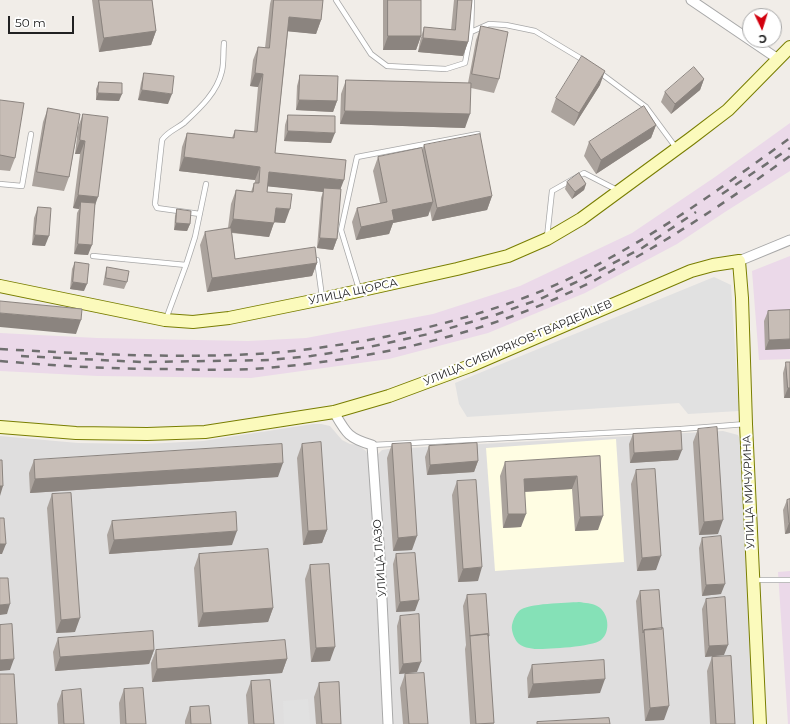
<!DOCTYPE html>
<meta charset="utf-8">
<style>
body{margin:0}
#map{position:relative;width:790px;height:724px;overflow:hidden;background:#f1ede8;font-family:Montserrat,sans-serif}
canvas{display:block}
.north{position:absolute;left:742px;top:8px;width:40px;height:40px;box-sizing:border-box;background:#fff;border:1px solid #a6a6a6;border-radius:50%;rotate:176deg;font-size:11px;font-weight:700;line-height:16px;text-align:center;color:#212121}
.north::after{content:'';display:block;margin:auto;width:14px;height:18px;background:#d2000e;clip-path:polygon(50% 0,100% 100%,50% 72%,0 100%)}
.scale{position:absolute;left:8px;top:16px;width:66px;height:18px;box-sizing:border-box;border:2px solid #212121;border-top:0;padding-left:5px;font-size:12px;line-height:14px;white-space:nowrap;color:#212121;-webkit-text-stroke:3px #fff;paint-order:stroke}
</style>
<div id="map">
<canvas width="790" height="724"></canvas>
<div class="north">С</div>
<div class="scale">50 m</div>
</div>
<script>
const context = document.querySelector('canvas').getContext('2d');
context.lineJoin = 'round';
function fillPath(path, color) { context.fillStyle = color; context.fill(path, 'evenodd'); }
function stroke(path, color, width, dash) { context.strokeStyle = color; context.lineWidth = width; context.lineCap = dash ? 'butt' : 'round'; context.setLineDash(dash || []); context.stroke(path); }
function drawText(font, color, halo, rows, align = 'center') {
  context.font = font + ' Montserrat,sans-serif'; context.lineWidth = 4; context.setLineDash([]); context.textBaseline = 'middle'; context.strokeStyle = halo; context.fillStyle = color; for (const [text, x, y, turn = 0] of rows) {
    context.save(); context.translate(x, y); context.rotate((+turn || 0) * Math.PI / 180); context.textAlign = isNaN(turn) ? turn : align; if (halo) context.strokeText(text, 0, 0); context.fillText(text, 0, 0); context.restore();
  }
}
const residential = new Path2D(`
 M313,424H321L330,426L342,440L350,444L358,445L366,451L370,460L383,724H0V436L78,443L146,444L203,441Z
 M723,431L738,435L741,442L756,724H393L377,462L378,454L382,450L388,449Z`);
const industrial = new Path2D(`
 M790,123V171L725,212L677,244L585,293L488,333L389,359L251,378L98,376L0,371V333L97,338L248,341L306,338L433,314L520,286L632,233L715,177Z
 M790,256V359L759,360L752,271Z
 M790,571V724H788L778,572Z`);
const education = new Path2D(`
 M616,439L624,562L495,571L486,448Z`);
const pitch = new Path2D(`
 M579,602C585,603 592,603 597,606C609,612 611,632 601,640C592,647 549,649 537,649C531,649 521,647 517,642C514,638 511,630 512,625C513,620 515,615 519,611C528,603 566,603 579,602Z`);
const parking = new Path2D(`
 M714,277L731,285L739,411L688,414L679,403L467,417L459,404L455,383Z
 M308,699L310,724H284L283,701Z`);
const lane = new Path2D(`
 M336,0L371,54L387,66L446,69L465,63L471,32L489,24L506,25L535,31L585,61
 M471,32L472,0
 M599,72L646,107L677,149
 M0,184L22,186L31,134
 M200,214L157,208L155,204L162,140C167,132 176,129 184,123C199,109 217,93 222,71C224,62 223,52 224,43
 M547,237L552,191L584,173L617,190
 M93,256L186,265L166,319
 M317,260L322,297
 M186,265L195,237L206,184
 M359,289L341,230L357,157L478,134
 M372,445L681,429L746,424
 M754,580H790`);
const street = new Path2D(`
 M691,0L750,40
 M750,40L778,59
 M739,261L790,240
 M334,412C346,433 348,438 372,445L380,558L388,724`);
const secondary = new Path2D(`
 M0,286L165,320L193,322L229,318L322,299L457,269L508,256L547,239L581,219L690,139L728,110L790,47
 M0,427L76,433L147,434L205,432L334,412L389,396L470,366L691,271L713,265L739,261L742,298L746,424L760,724`);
const rail = new Path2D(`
 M722,194L790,148
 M0,349C90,354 181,359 271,353C286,352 302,350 317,348C391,338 465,321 534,294C627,257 709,197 790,138
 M21,356L141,362L269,360L311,356L369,347L433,333L495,315L540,299L585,278L642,248L696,212
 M0,361C56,366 112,369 169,369C197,370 225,370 253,369C365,361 478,337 579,288C595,281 609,272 624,264C682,232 736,195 790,156`);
const wall = new Path2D(`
 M92,0H152L156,31L151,45L99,52Z
 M271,0H323L321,20L316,34L288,31L275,153L341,189L337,239L333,250L317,248L321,198L323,192L268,186L267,192L285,223L274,222L269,237L232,233L235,259L317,263L312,276L207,292L200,245L205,232L228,228L231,204L236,190L251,192L254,183H255V180L179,171L182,147L187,133L232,138L235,130L254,132L258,87L250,86L253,60L258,47L265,48L270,4Z
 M383,0H421V36L416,50H383Z
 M454,0H472L468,42L463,56L418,52L420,41L424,27L451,30Z
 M481,26L499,79L494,93L471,88L465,128L340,124L341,94L346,80L468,83L476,40Z
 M144,73L168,104L138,100L141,83Z
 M300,75L337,101L333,112L296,110L297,86Z
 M704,79L700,90L671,114L661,102L665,92Z
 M99,82L119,101L96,100V89Z
 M600,85L574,126L551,112L556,98Z
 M0,100L15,158L10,171L0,170Z
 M48,108L78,127L83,114L95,205L88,255L74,254L77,213L79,209L73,208L80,154H75L78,128L69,177L64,191L32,186L43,122Z
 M288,115L331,143L284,141L285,125Z
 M656,125L651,138L596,174L584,156L589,142Z
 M424,145L492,196L487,210L432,221L430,210L428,216L393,223L389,234L356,240L352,222L357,208L380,203L373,171L378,157L422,151Z
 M567,182L586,184L584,190L572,199L565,189Z
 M38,207L45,246L32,245L34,218Z
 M177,209L190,224L187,231L174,230L175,216Z
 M75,262L84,291L70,289L72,269Z
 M107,267L127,282L124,289L103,285L105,274Z
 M790,310L765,350L764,321L768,311Z
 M786,362L790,398H784L783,373Z
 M698,429L718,534L699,535L693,442Z
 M633,434L678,460L630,463L629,444Z
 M302,444L327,530L322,543L303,545L297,458Z
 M392,444L412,550L393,551L387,458Z
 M429,446L478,461L474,472L427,475L425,457Z
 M600,456L598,530L575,531L572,489L525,492L521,527L503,528L500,476L505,462Z
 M34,460L278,477L30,493L29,473Z
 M636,470L656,570L637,571L631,484Z
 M457,481L478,581L458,582L452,495Z
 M52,494L75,632L56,633L47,508Z
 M790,499V533L785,534L783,510L787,500Z
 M112,521L232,545L109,554L107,535Z
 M702,538L721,594L702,596L699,548Z
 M199,554L273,608L268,622L198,627L194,568Z
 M396,554L415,611L396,612L393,564Z
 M310,565L330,661L311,662L305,579Z
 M640,591L664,720L645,721L636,601Z
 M467,595L489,636L488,639L494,724H470L465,649L466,645L463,606Z
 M706,599L724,655L705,657L702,609Z
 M400,616L417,672L399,674L397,626Z
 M58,638L154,650L149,664L55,671L53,652Z
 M156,650L287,659L282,673L152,682L151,663Z
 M712,657L735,724H710L707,671Z
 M532,665L600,693L528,698L527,678Z
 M405,674L428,724H403L400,688Z
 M251,681L274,724H248L246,695Z
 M319,683L341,724H316L314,697Z
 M124,689L146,724H120L119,703Z
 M62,691L84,724H58L57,704Z
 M190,707L211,724H185V721Z`);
const shadedWall = new Path2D(`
 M289,17L321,20L316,34L284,31Z
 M156,31L151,45L99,52L104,38Z
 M388,36H421L416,50H383Z
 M423,38L468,42L463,56L418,52Z
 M605,71L600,85L574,126L579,113Z
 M255,73L263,74L258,87L250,86Z
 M704,79L700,90L671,114L675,104Z
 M142,90L172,94L168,104L138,100Z
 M98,93L122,94L119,101L96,100Z
 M299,100L337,101L333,112L296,110Z
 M345,111L470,114L465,128L340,124Z
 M656,125L651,138L596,174L601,160Z
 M288,131L335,133L331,143L284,141Z
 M80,140L85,141L80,154H75Z
 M184,157L260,167L255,180L179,171Z
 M269,172L344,180L339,193L324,188L323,192L264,186Z
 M586,184L584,190L572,199L575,192Z
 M78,195L98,197L93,211L81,202L79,209L73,208Z
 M492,196L487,210L432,221L437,208Z
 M433,202L428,216L393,223L389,234L356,240L361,227L392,210Z
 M276,208L290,209L285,223L271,222Z
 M233,219L274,223L269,237L228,232Z
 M176,223L190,224L187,231L174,230Z
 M35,235L49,236L45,246L32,245Z
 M320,238L337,239L333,250L317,248Z
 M78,244L92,245L88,255L74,254Z
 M317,263L312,276L207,292L212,278Z
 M73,282L87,284L84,291L70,289Z
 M0,313L81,320L76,334L0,327Z
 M790,339V349L765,350L769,340Z
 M788,388H790V398H784Z
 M682,450L678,460L630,463L634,453Z
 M478,461L474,472L427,475L430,465Z
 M283,463L278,477L30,493L35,479Z
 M577,476L572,489L519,492L524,479Z
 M0,486H3L0,496Z
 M508,514H526L521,527L503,528Z
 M603,516L598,530L575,531L580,517Z
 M723,520L718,534L699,535L704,522Z
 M789,523H790V533L785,534Z
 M327,530L322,543L303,545L308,531Z
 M237,531L232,545L109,554L114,540Z
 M417,536L412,550L393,551L398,538Z
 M0,544H6L2,554H0Z
 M661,556L656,570L637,571L642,558Z
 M482,567L478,581L458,582L463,569Z
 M725,584L721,594L702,596L706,585Z
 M419,600L415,611L396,612L400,602Z
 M10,604L7,614L0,615V605Z
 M273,608L268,622L198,627L203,613Z
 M80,618L75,632L56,633L61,620Z
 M728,645L724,655L705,657L709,646Z
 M335,647L330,661L311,662L316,648Z
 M154,650L149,664L55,671L60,657Z
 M14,659L10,670L0,671V660Z
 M287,659L282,673L152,682L157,669Z
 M421,662L417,672L399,674L403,664Z
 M605,679L600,693L528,698L533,684Z
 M669,706L664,720L645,721L650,708Z`);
const building = new Path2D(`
 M99,0H152L156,31L104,38Z
 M274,0H323L321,20L289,17L275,153L346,160L344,180L269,172L267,192L292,194L290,209L276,208L274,223L233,219L236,190L253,192L254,183H259L260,167L184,157L187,133L234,138L235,130L257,132L263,74L255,73L258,47L269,48Z
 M388,0H421V36H388Z
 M458,0H472L468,42L423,38L424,27L455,30Z
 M481,26L508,32L499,79L472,74Z
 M582,56L605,71L579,113L556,98Z
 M694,67L704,79L675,104L665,92Z
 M144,73L174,76L172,94L142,90Z
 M300,75L338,76L337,101L299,100Z
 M346,80L471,83L470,114L345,111Z
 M99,82L122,83V94L98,93Z
 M0,100L24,103L15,158L0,155Z
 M644,106L656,125L601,160L589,142Z
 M48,108L80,114L69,177L37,172Z
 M83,114L108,117L98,197L78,195L85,141L80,140Z
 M288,115L335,116V133L288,131Z
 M480,134L492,196L437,208L424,145Z
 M422,148L433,202L392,210L394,220L361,227L357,208L387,202L378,157Z
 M579,173L586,184L575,192L567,182Z
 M324,188L341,189L337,239L320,238Z
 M81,202L95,203L92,245L78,244Z
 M38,207L51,208L49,236L35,235Z
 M177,209L191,211L190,224L176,223Z
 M231,228L235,259L315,247L317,263L212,278L205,232Z
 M75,262L89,264L87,284L73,282Z
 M107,267L129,271L127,282L106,278Z
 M0,301L82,309L81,320L0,313Z
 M790,310V339L769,340L768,311Z
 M786,362H790V388H788Z
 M717,427L723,520L704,522L698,429Z
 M681,431L682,450L634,453L633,434Z
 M321,442L327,530L308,531L302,444Z
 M411,443L417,536L398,538L392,444Z
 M477,443L478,461L430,465L429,446Z
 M282,444L283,463L35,479L34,460Z
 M600,456L603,516L580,517L577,476L524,479L526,514H508L505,462Z
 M0,460H2L3,486H0Z
 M655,469L661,556L642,558L636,470Z
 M476,480L482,567L463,569L457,481Z
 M71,493L80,618L61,620L52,494Z
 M790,499V523H789L787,500Z
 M236,512L237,531L114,540L112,521Z
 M0,518H4L6,544H0Z
 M721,536L725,584L706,585L702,538Z
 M268,549L273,608L203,613L199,554Z
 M415,553L419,600L400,602L396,554Z
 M329,564L335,647L316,648L310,565Z
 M0,578H8L10,604L0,605Z
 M659,590L662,629L644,630L643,633L640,591Z
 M486,594L489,636H488V634L470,636L467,595Z
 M725,597L728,645L709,646L706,599Z
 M419,614L421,662L403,664L400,616Z
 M12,624L14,659L0,660V625Z
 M663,628L669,706L650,708L644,630Z
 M153,631L154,650L60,657L58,638Z
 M488,634L494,723L476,724L470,636Z
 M285,640L287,659L157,669L156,650Z
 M731,656L735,724H716L712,657Z
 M604,660L605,679L533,684L532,665Z
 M424,673L428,724H409L405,674Z
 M0,674H14L17,724H0Z
 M270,680L274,724H254L251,681Z
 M339,682L341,724H322L319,683Z
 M143,688L146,724H126L124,689Z
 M81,689L84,724H64L62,691Z
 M209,706L211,724H191L190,707Z
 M609,718L610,724H537V722Z`);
const streetNames = [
 ["УЛИЦА ЩОРСА",353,292,-12],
 ["УЛИЦА СИБИРЯКОВ-ГВАРДЕЙЦЕВ",518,343,-23],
 ["УЛИЦА МИЧУРИНА",749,492,-92],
 ["УЛИЦА ЛАЗО",380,558,-94]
];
fillPath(residential, '#dfdede');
fillPath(industrial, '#ebd9e9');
fillPath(education, '#fffde3');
fillPath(pitch, '#85e1b7');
fillPath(parking, '#e1e1e1');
stroke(lane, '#a8a8a8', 6);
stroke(street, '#a8a8a8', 11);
stroke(secondary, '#797e02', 14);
stroke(lane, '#fff', 4.5);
stroke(street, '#fff', 9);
stroke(secondary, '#fbfabc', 12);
stroke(rail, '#6f6f6f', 2.5, [8, 8]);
fillPath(wall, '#aba39d');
fillPath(shadedWall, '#8b847f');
fillPath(building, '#c7bdb6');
stroke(building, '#8b847f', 1);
drawText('11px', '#212121', '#fff', streetNames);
</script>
